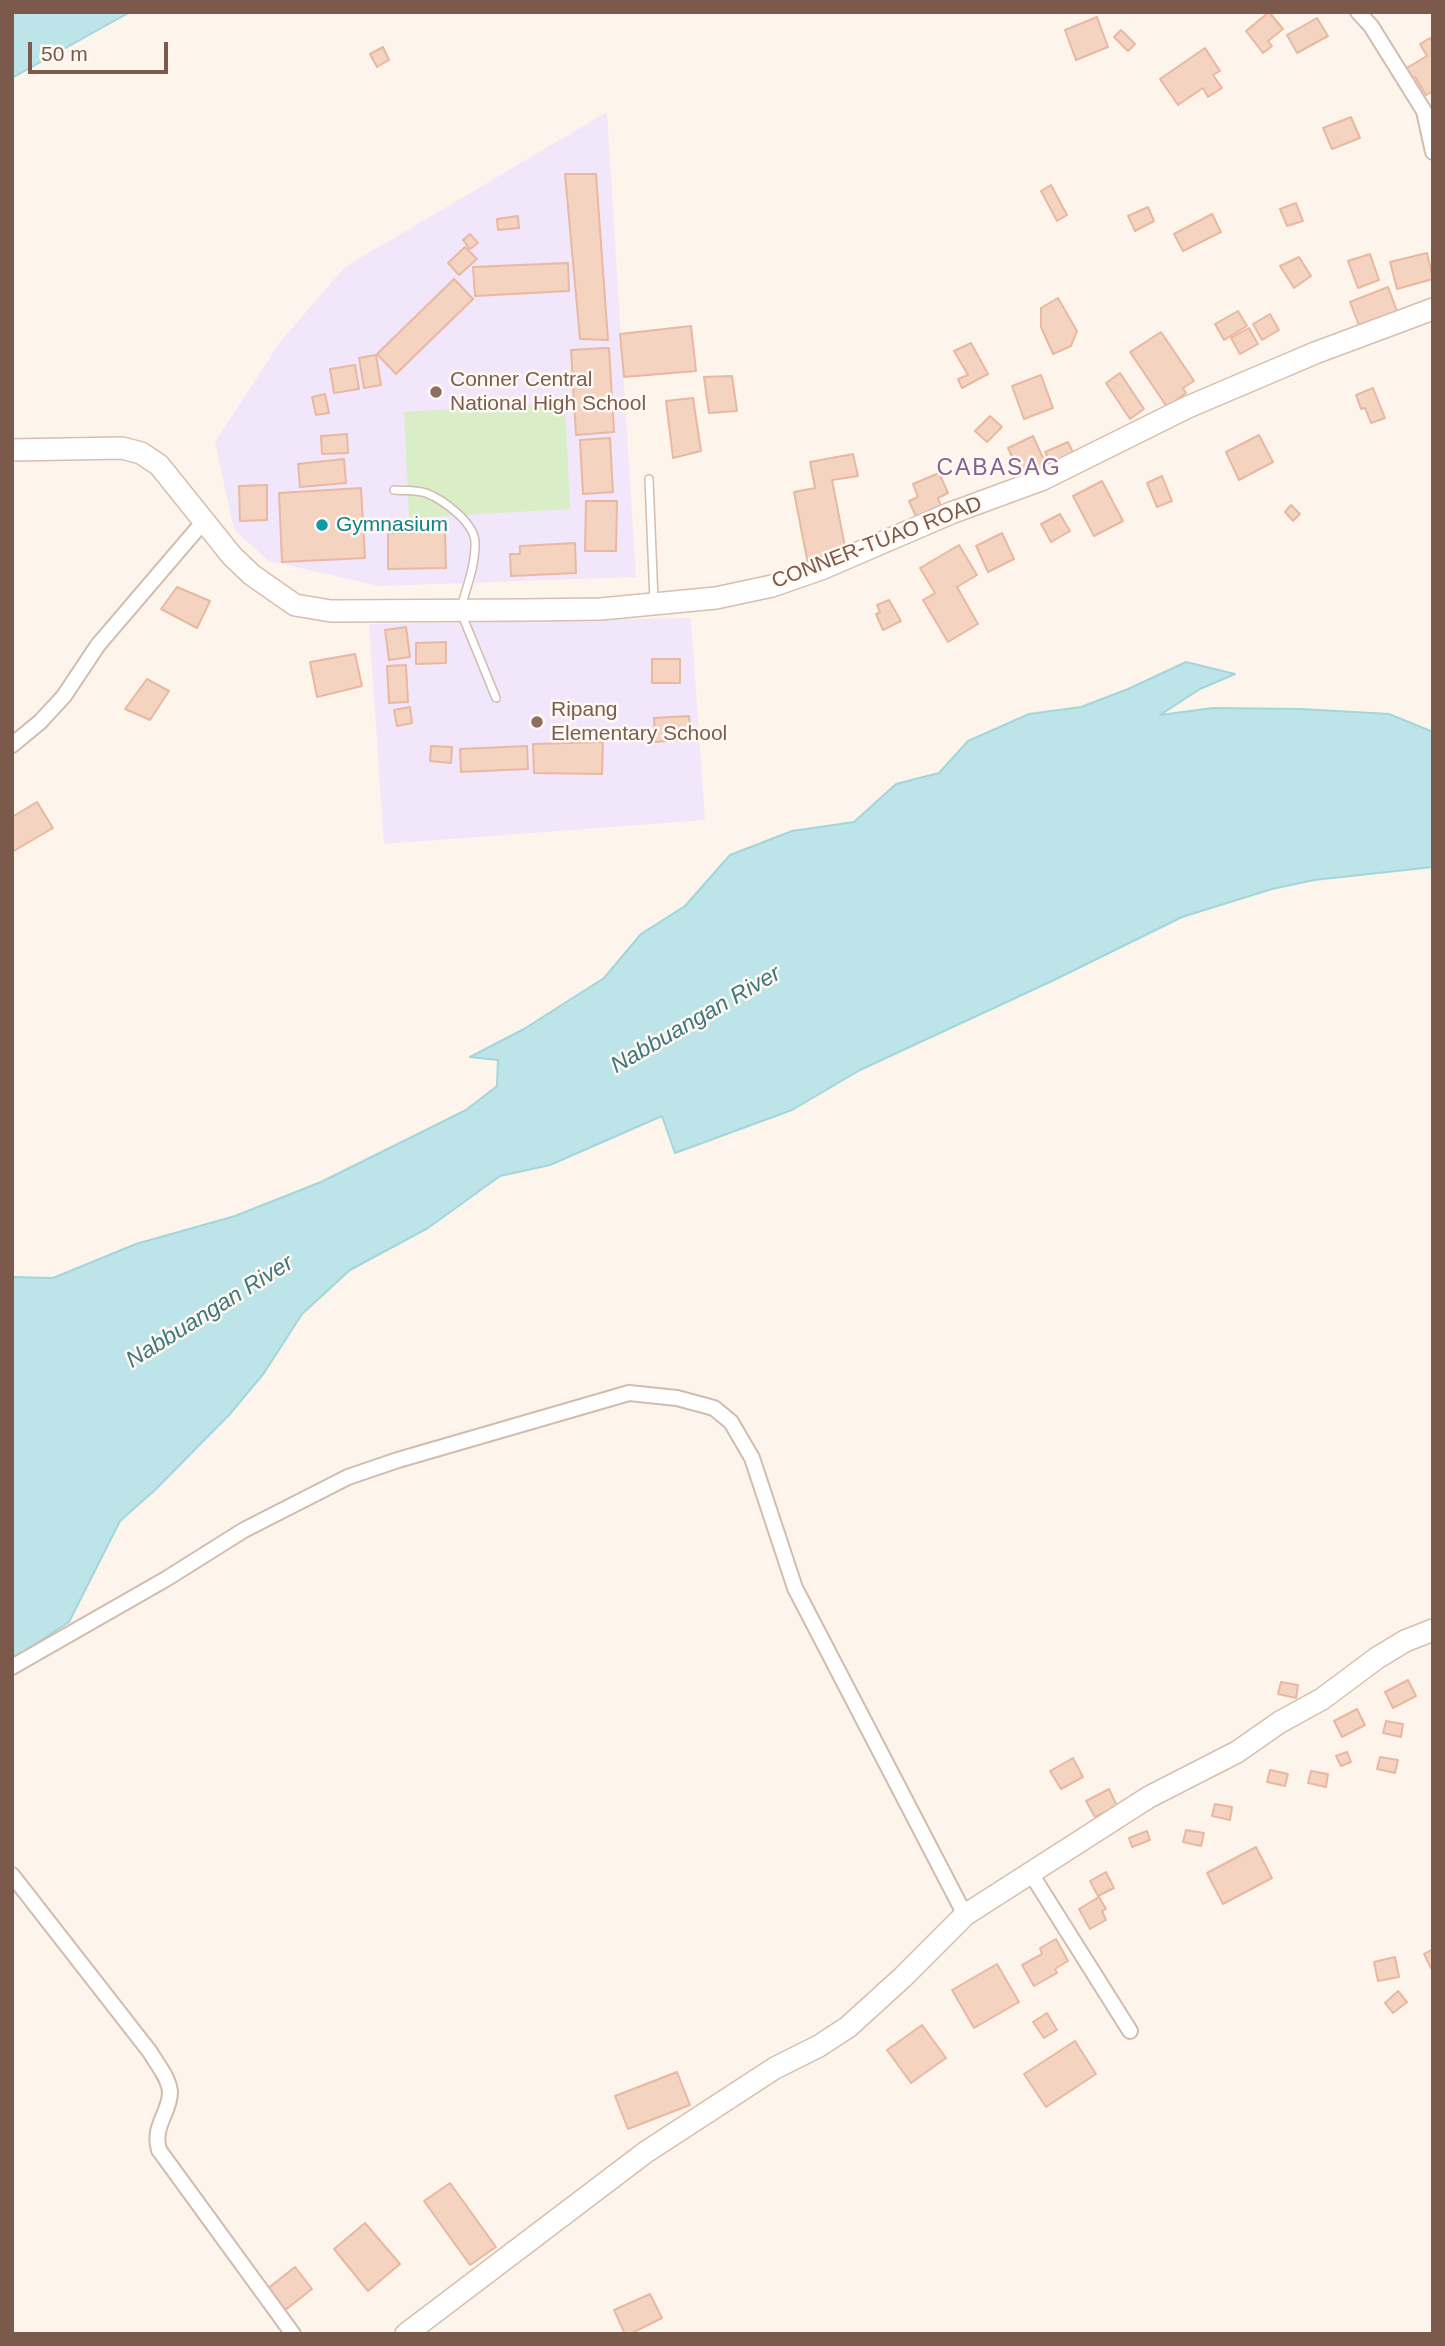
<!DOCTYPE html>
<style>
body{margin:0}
#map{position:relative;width:1445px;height:2346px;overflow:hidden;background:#fdf5eb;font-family:Helvetica,sans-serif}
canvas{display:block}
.frame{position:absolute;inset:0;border:14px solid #7b5a4c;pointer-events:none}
.scale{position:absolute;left:28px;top:42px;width:140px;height:32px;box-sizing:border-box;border:4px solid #7b5a4c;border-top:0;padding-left:9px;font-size:21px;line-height:24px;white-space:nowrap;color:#7b5a4c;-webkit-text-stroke:5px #fff9f2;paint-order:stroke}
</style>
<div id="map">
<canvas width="1445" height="2346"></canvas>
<div class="frame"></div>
<div class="scale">50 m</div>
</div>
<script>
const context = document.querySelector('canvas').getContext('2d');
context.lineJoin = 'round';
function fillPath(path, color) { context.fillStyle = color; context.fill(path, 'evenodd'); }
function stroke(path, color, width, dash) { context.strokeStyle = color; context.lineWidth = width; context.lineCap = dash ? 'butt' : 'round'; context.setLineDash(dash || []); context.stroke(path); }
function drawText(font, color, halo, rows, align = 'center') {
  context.font = font + ' Helvetica,sans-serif'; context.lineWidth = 5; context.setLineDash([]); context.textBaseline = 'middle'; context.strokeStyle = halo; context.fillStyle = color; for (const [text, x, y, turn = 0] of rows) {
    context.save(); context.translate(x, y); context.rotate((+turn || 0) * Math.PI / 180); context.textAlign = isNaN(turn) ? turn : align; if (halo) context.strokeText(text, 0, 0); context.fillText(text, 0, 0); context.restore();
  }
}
const education = new Path2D(`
 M607,112L636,577L379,586L269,561L234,530L215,442L280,342L345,267Z
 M691,618L705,820L384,844L369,624Z`);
const green = new Path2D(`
 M565,403L570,509L409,518L404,412Z`);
const water = new Path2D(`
 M12,12H130L12,78Z
 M1186,662L1235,674L1200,689L1160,715L1213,708L1301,709L1389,714L1433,732V867L1314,880L1272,889L1182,917L1052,981L860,1070L792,1110L675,1153L662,1116L550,1165L500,1176L428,1228L350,1270L302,1314L264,1373L229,1415L155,1490L120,1521L69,1622L23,1652L12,1657V1277L53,1278L136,1244L235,1216L321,1182L466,1110L497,1086L498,1060L470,1057L524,1029L604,978L641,934L685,906L730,855L792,831L854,822L896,784L939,773L968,741L1029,714L1081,707L1128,689Z`);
const building = new Path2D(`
 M1269,12L1283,29L1268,41L1272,46L1263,53L1246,31Z
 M1097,17L1108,47L1076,60L1065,30Z
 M1317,18L1328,36L1297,53L1287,35Z
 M1121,30L1135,44L1128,51L1114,37Z
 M1430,38L1433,42V91L1426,95L1415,77L1409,81L1403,70L1427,56L1420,44Z
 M383,47L389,60L377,67L370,54Z
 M1205,48L1220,71L1213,75L1222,88L1208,97L1203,88L1178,105L1160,79Z
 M1351,117L1360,138L1332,149L1323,128Z
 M565,174H596L608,340L580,339Z
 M1051,185L1067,215L1057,221L1041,191Z
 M1296,203L1303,221L1287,226L1280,209Z
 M1148,207L1154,221L1135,231L1128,216Z
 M1212,214L1221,232L1183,251L1174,234Z
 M518,216L519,228L498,230L497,219Z
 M470,234L478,243L470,249L463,240Z
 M465,247L477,259L459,275L448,263Z
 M1427,253L1433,279L1397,289L1390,262Z
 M1370,254L1379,280L1358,288L1348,261Z
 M1299,257L1311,276L1294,288L1280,266Z
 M568,263L569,291L475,296L473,267Z
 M454,279L473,299L396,374L377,354Z
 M1388,287L1400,319L1362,333L1350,302Z
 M1058,298L1077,331L1071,346L1053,354L1041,327V308Z
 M1238,311L1247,326L1224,340L1215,324Z
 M1270,314L1279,330L1262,340L1253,324Z
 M691,326L696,371L624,377L620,334Z
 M1249,328L1258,344L1240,354L1231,338Z
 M1161,332L1194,381L1183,388L1186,393L1167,407L1130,352Z
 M971,343L988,374L962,388L958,379L968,375L954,351Z
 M604,348H609L614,432L576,435L571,350Z
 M376,355L381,385L364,388L359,358Z
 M355,365L359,389L334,393L330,369Z
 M1120,373L1144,409L1130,419L1106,383Z
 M1041,375L1053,408L1024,419L1012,386Z
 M732,376L737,411L709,413L704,377Z
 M1373,388L1385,418L1371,423L1365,408L1361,409L1356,395Z
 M325,394L329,413L316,415L312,397Z
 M693,398L701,451L673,458L666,401Z
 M990,416L1002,427L987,442L975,431Z
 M347,434L348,453L322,454L321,436Z
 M1259,435L1273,462L1239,480L1226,452Z
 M1033,436L1048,469L1023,481L1008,448Z
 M610,438L613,492L583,494L580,440Z
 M1068,442L1077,461L1054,471L1045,452Z
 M853,454L858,476L832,480L847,557L808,564L794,492L815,488L810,462Z
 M344,459L346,483L300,487L298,464Z
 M939,473L948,493L938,498L943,512L919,523L909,501L918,497L913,484Z
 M1162,476L1172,501L1157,507L1147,483Z
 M1102,481L1123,521L1094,536L1073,496Z
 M267,485V520L240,521L239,486Z
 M361,488L365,558L282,562L279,493Z
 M586,501H617L616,551H585Z
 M1291,505L1300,514L1293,521L1285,512Z
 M1060,514L1070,531L1051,542L1041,524Z
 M445,532L446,568L388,569V533Z
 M1002,533L1014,559L988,572L976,546Z
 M575,543L576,573L511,576L510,554H520V546Z
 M959,545L977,575L957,587L978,624L948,642L923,600L935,593L920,568Z
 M177,587L210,601L197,628L161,609Z
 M889,600L901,621L883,630L876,614L880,612L877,605Z
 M406,627L410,657L389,660L385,630Z
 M446,642V663L416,664V643Z
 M355,654L362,686L317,697L310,662Z
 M652,659H680V683H652Z
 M406,665L408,702L389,703L387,666Z
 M147,679L169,691L150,720L125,709Z
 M410,707L412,723L397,726L394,710Z
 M689,716L691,739L655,742L654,718Z
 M603,742L602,774L534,773L533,744Z
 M431,746L452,747L451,763L430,761Z
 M527,746L528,769L461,772L460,749Z
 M37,802L53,828L12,852V817Z
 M1408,1680L1416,1696L1393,1708L1385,1692Z
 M1281,1682L1298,1685L1296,1698L1278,1694Z
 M1357,1709L1365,1725L1342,1737L1334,1721Z
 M1386,1721L1403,1724L1401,1737L1383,1733Z
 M1347,1752L1351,1762L1341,1766L1336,1756Z
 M1380,1757L1398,1760L1395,1773L1377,1769Z
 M1073,1758L1083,1777L1061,1789L1050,1771Z
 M1270,1770L1288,1774L1285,1786L1267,1782Z
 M1311,1771L1328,1774L1326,1787L1308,1783Z
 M1109,1789L1117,1806L1095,1817L1086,1801Z
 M1215,1804L1232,1807L1230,1820L1212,1816Z
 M1186,1830L1204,1833L1201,1846L1183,1842Z
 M1147,1831L1150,1840L1132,1847L1129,1838Z
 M1256,1847L1272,1878L1223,1904L1207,1873Z
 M1106,1872L1114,1888L1098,1896L1090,1881Z
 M1099,1897L1106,1909L1102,1911L1106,1920L1090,1929L1079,1909Z
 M1056,1939L1068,1961L1055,1969L1057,1973L1034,1986L1022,1965L1042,1954L1040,1948Z
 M1433,1949V1970H1432L1424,1954Z
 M1395,1957L1399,1977L1378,1981L1374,1962Z
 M997,1964L1019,2002L974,2028L952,1990Z
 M1398,1991L1407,2002L1393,2013L1385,2003Z
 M1047,2013L1057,2030L1044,2038L1033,2022Z
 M922,2025L946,2058L911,2083L887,2050Z
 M1075,2041L1096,2074L1046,2107L1024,2074Z
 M677,2072L690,2105L628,2129L615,2096Z
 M450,2183L496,2247L470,2265L424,2201Z
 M365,2223L400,2264L368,2291L334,2249Z
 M295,2267L312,2289L284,2311L267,2289Z
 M650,2294L662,2318L630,2334H625L614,2310Z`);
const lane = new Path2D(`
 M649,479L654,601
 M394,490C404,491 417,490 426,493C444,500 473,522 475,541C476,565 466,589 460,610L496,698`);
const street = new Path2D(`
 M1358,12L1371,26L1424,111L1433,152
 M12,745L40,722L64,696L98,645L204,521
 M12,1667L166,1579L244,1530L348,1477L398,1460L629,1393L677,1398L714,1408L731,1422L752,1458L795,1588L965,1915
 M1030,1872L1130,2031
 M12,1875L150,2052C157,2064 169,2078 170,2092C170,2113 152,2126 159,2150L293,2334`);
const secondary = new Path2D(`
 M12,450L122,448L141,453L159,465L232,556L252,575L295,605L331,611L524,610L601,609L716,598L772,586L821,569L951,513L1041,480L1188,407L1315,353L1433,309
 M406,2334L646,2152L775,2068L819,2046L848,2027L903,1977L965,1915L1149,1797L1237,1752L1280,1722L1322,1699L1377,1658L1405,1641L1433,1630`);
const markers = [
 [436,392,7,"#8d6e63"],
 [322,525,7,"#0f9aa8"],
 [537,722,7,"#8d6e63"]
];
const educationNames = [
 ["Conner Central",450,380],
 ["National High School",450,404],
 ["Ripang",551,710],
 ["Elementary School",551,734]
];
const cultureNames = [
 ["Gymnasium",336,525]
];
const streetNames = [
 ["CONNER-TUAO ROAD",877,543,-21]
];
const neighbourhoodNames = [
 ["CABASAG",999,469]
];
const waterNames = [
 ["Nabbuangan River",696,1020,-30],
 ["Nabbuangan River",210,1312,-32]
];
fillPath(education, '#f2e7fa');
fillPath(green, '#d9edc7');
fillPath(water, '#bde5e9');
stroke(water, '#a3d6db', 2);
fillPath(building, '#f4d3c1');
stroke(building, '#e8b8a1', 2);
stroke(lane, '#d1bcaf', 10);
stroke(street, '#d1bcaf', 18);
stroke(secondary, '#d7beae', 24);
stroke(lane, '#fff', 7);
stroke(street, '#fff', 14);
stroke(secondary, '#fff', 21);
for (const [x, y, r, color] of markers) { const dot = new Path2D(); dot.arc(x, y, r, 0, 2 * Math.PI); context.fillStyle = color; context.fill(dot); stroke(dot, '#fff9f2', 2.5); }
drawText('21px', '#785e54', '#fff9f2', educationNames, 'left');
drawText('21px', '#0d838f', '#fff9f2', cultureNames, 'left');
drawText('21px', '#7b5a4c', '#fff9f2', streetNames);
context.letterSpacing = '2px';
drawText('23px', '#826496', '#fff9f2', neighbourhoodNames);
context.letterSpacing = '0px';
drawText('italic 23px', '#3e7880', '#fff9f2', waterNames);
</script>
